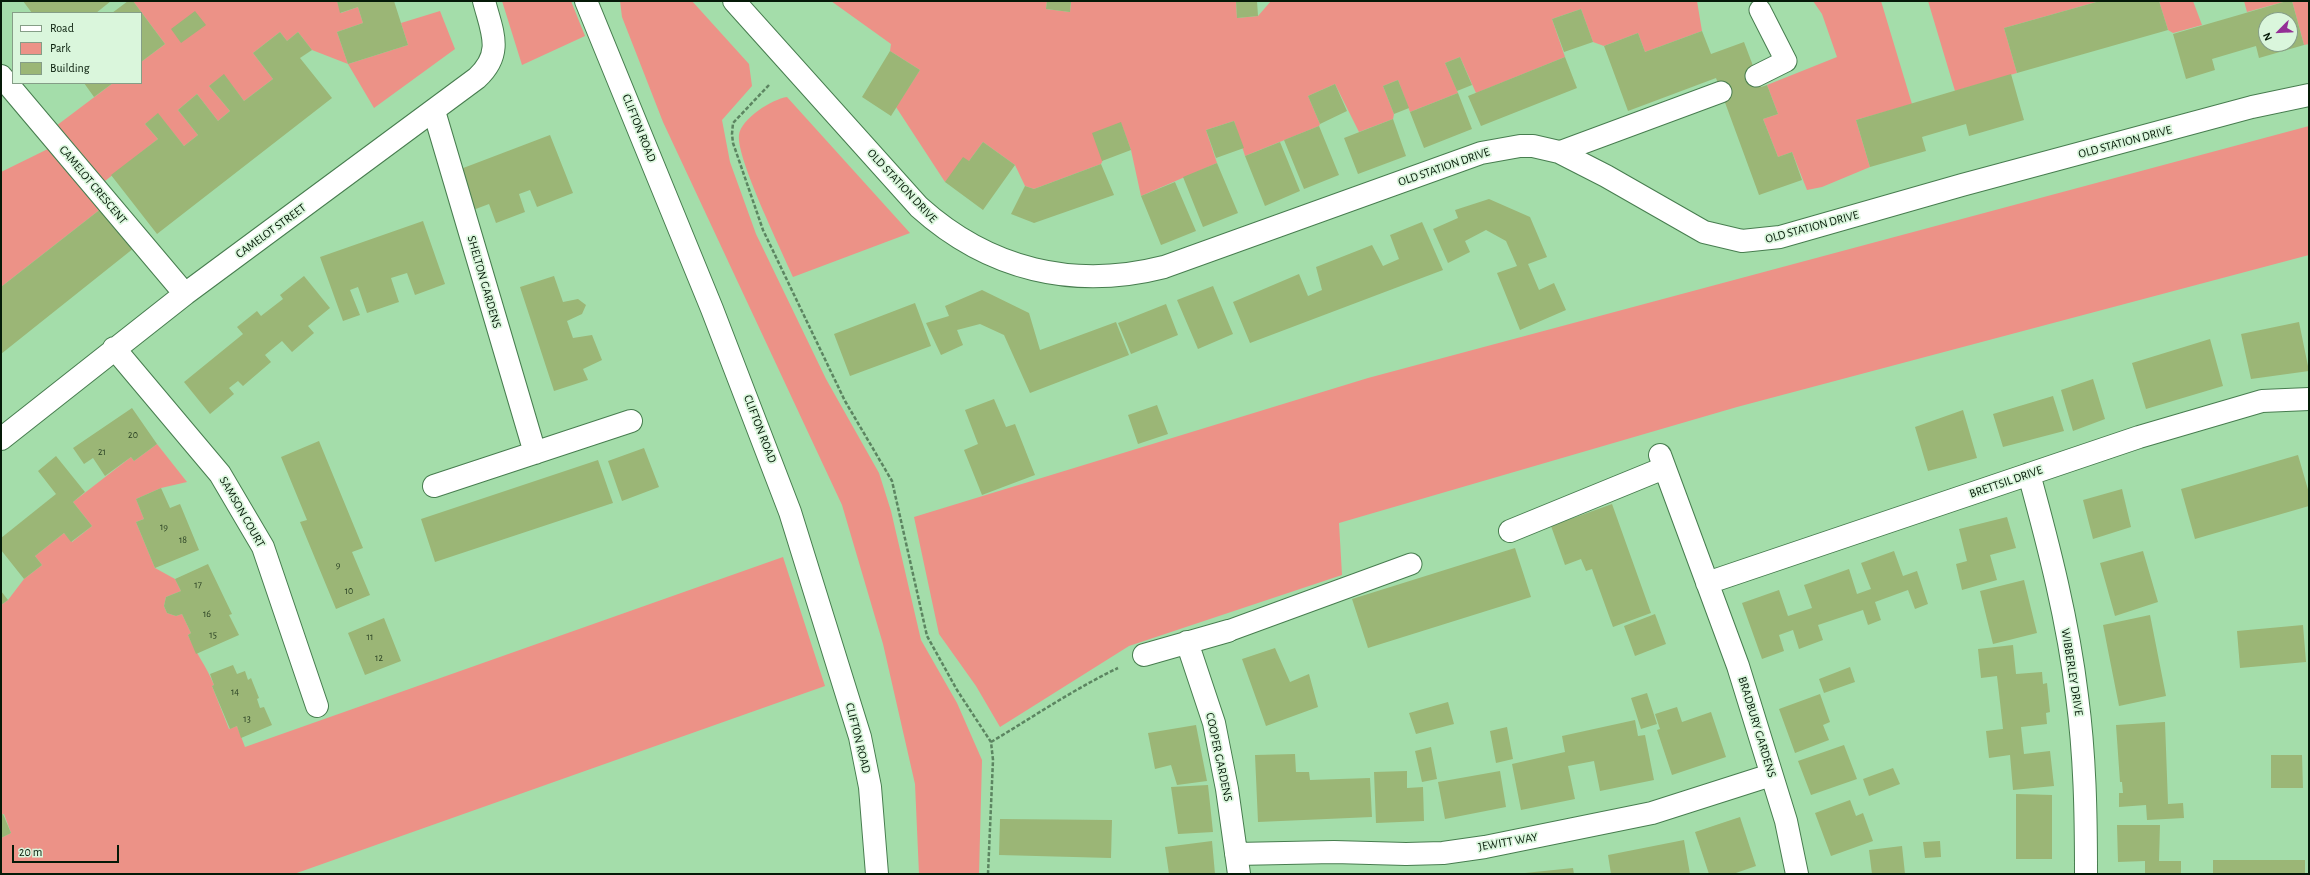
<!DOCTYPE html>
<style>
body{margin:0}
#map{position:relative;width:2310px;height:875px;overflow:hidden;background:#a4ddaa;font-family:"Alegreya Sans",sans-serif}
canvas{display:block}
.frame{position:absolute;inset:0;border:2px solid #051a08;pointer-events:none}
.legend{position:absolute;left:12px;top:12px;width:130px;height:72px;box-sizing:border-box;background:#daf6dc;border:1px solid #859e87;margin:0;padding:5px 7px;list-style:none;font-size:12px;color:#051a08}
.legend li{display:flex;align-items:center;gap:8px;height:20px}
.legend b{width:20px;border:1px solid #859e87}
.north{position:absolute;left:2258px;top:12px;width:40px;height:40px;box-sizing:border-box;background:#daf6dc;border:1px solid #859e87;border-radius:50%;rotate:246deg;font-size:11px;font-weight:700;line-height:16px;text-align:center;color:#051a08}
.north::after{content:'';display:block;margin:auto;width:14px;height:18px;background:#942f95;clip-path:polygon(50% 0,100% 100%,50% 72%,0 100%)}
.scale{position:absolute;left:12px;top:845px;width:107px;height:18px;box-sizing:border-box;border:2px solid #051a08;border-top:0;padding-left:5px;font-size:12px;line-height:14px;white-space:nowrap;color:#051a08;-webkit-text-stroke:3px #daf6dc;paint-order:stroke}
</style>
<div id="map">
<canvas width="2310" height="875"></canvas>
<div class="frame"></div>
<ul class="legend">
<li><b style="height:5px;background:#fff"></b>Road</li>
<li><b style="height:11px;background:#ec9287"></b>Park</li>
<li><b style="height:11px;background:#9bb676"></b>Building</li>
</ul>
<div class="north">N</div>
<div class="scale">20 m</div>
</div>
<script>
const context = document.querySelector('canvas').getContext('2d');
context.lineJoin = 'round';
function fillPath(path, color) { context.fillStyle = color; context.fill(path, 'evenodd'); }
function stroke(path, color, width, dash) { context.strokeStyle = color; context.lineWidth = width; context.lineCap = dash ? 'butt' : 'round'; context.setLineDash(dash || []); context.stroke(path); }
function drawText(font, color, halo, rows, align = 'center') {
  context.font = font + ' "Alegreya Sans",sans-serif'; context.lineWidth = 3.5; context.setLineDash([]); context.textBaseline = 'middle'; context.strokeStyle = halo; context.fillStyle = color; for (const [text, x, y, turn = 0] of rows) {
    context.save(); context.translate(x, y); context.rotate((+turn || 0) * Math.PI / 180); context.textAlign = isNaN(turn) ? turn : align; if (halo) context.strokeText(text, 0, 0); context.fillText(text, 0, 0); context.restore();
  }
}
const green = new Path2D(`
 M133,1H337L341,13L358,7L363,23L337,32L348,64L408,45L401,23L440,11L455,49L374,108L348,64L312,50L298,32L287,41L280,32L253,53L273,79L244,101L224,75L209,86L230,111L218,121L197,94L178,110L198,135L184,146L158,114L145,124L158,139L105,181L56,126L113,83H141V62L165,44Z
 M502,1H571L585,36L522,65Z
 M620,1H692L749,64L752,86L722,120L730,162L756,234L826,379L879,473L891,511L921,640L957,703L982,760L979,874H919L915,784L883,644L842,505L663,122L622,17Z
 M831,1H1047L1046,9L1070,12L1071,1H1236L1237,18L1258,16L1271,1H1697L1702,31L1645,52L1638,33L1604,46L1593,42L1581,9L1552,19L1565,57L1476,93L1460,57L1445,63L1458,93L1410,112L1398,80L1383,86L1394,114L1393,119L1359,132L1335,84L1308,96L1320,124L1319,126L1245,156L1234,121L1206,130L1217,163L1141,196L1131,150L1121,123L1101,164L1034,189L1025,186L1015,165L983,142L969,161L945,182L896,107L920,70L890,51L891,44Z
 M1813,1H1881L1912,104L1856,120L1870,167L1822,187L1807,190L1792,152L1778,157L1763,119L1778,114L1767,85L1837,57L1822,14Z
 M1928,1H2100L2004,28L2017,73L1955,91Z
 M2159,1H2193L2202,25L2173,33L2168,30Z
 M2244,1H2287L2247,12Z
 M2292,1H2309V44L2304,45Z
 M787,97L910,233L793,277C782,251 736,158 739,135C741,119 772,99 787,97Z
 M2309,126V255L1737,407L1339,523L1342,575L1129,646L1000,727L976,686L939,634L914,517L1368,378Z
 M54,146L102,208L1,287V172Z
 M157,444L187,482L161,488L136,499L144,519L136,522L155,568L175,579L181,591L166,597L164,606L167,613L176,616L182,614L191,633L188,635C195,652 207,667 214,685L212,686L229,729L237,726L245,747L783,557L825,686L294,874H1V838L11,833L4,814L1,815V605L8,600L24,579L42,565L35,556L64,533L72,542L92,526L73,502L131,457L134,461Z`);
const building = new Path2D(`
 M23,1H111L96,13H32Z
 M128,1H133L165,44L141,62V13H112Z
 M337,1H394L408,45L348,64L337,32L363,23L358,7L340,13Z
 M1047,1H1071L1070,12L1046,9Z
 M1236,1H1257L1258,16L1237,18Z
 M2100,1H2159L2168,30L2017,73L2004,28Z
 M2287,1H2292L2304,45L2259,58L2256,46L2212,59L2215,70L2186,79L2173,34ZM2266,20H2290V44H2266Z
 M1581,9L1593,42L1564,52L1552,19Z
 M195,11L206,25L181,43L171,29Z
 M1702,31L1711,54L1744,42L1761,87L1767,85L1778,114L1763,119L1778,157L1792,152L1802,180L1759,195L1716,78L1628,111L1604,46L1638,33L1645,52Z
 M280,32L287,41L298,32L312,50L300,58L332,98L157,234L111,175L158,139L145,124L158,113L184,146L198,135L178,110L197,94L218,121L230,111L209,86L224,74L244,101L273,79L253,53Z
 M890,51L920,70L891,116L862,97Z
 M1460,57L1472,85L1457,91L1445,63Z
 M1565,57L1577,88L1481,126L1468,96Z
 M2011,74L2024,120L1969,136L1966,124L1922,137L1926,151L1870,167L1856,120Z
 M1398,80L1409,108L1394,114L1383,86Z
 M84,83H113L94,97Z
 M1335,84L1347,111L1320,124L1308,96Z
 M1458,93L1472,129L1424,148L1410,112Z
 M1393,119L1406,156L1358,174L1344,138Z
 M1234,121L1244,148L1216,158L1206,130Z
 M1121,122L1131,150L1102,161L1092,133Z
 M1319,126L1339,175L1304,189L1284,140Z
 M550,135L573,193L537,207L530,190L519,194L525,212L496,223L489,204L473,210L458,170Z
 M983,142L1015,165L983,210L945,182L963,157L969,161Z
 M1280,142L1300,191L1265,206L1245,156Z
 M1217,163L1238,213L1203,227L1183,177Z
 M1101,164L1114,195L1034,223L1011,214L1025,186L1034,189Z
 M1175,182L1196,231L1161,245L1141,196Z
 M1489,199L1530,217L1547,257L1528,264L1539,290L1554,283L1566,310L1520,330L1497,273L1517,266L1506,241L1486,230L1465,241L1470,252L1448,263L1433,229L1458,218L1455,210Z
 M102,208L134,248L1,354V287Z
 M423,221L445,284L415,295L407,273L391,278L399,302L367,313L358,287L350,290L360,315L343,321L320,257Z
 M1422,222L1443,270L1250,343L1233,302L1299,274L1308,296L1322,290L1316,267L1372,245L1383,266L1399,259L1390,235Z
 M304,276L330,308L308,326L314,333L292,352L282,341L265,355L271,362L243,386L238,381L229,388L234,394L210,414L184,382L243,334L237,327L257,311L261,316L283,299L280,295Z
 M554,276L563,302L578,299L586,305L582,314L567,321L573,338L592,335L602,360L583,369L588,380L554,391L520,287Z
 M1213,286L1233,334L1198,349L1177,300Z
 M982,290L1029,313L1040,350L1116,322L1129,355L1030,393L1004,335L980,324L957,330L963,345L941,355L926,323L949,316L945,306Z
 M915,303L931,346L850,376L834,334Z
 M1166,304L1178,335L1131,354L1118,323Z
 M2299,322L2309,371L2251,379L2241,334Z
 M2210,339L2223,386L2146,409L2132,363Z
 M2093,379L2105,419L2073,431L2061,390Z
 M2053,396L2064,431L2003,447L1993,414Z
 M994,399L1006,427L1015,424L1035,475L982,495L964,450L978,444L965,410Z
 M1157,405L1168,434L1138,444L1128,415Z
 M132,408L157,444L134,461L131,457L105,476L93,458L84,464L73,448Z
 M1963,410L1977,458L1928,471L1915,427Z
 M319,441L363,548L352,552L370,595L336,609L300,522L307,520L281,457Z
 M644,448L659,487L622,501L608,461Z
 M2298,455L2309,493V506L2195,539L2181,489Z
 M56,456L85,492L73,502L92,526L71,542L64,533L35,556L42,565L24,579L1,550V538L56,494L38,471Z
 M598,460L613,503L435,562L421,519Z
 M161,488L170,508L180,504L199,550L155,568L136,522L144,519L136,499Z
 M2122,489L2131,527L2093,539L2083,500Z
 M1612,504L1651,613L1613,627L1592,569L1586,571L1581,559L1565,565L1551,526Z
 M2007,517L2016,548L1990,555L1997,580L1962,590L1956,564L1967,561L1959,529Z
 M1515,548L1531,597L1368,648L1352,599Z
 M1894,551L1903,576L1917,571L1928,604L1915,609L1908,590L1875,602L1881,620L1868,625L1863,610L1818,625L1823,640L1799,649L1793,630L1779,635L1784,651L1762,659L1742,603L1779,590L1788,616L1812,608L1804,585L1849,569L1857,594L1871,589L1861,563Z
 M2143,551L2158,602L2115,616L2100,563Z
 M208,564L232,614L229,615L239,635L196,654L188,635L191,633L182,614L176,616L167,613L164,606L166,597L181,591L175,579Z
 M2024,580L2037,633L1993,644L1980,591Z
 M1,591L8,600L1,605Z
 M1655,614L1666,644L1635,656L1624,626Z
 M2150,615L2166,696L2119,706L2103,625Z
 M384,618L401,661L365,675L348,633Z
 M2303,625L2306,662L2240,668L2237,631Z
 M2013,645L2016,674L2042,672L2043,684L2047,683L2050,712L2046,713L2047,724L2021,727L2024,754L2050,751L2054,786L2013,790L2010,755L1989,758L1986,731L2003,729L2000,702L1997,676L1981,678L1978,649Z
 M1275,648L1290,682L1309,674L1318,707L1266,726L1242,659Z
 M233,665L237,674L245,671L248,680L251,678L259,698L257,699L260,708L264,707L272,725L241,738L237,726L230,729L212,686L214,685L210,674Z
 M1850,667L1855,682L1824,693L1819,679Z
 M1647,693L1657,724L1641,729L1631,698Z
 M1820,694L1830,722L1823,725L1829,740L1795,753L1779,709Z
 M1448,702L1454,724L1416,734L1409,713Z
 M1677,707L1682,722L1711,712L1726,757L1672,775L1657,730L1660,729L1655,714Z
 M1635,720L1638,736L1645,735L1654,780L1600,791L1594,761L1568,766L1575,799L1521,810L1512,764L1565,752L1562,736Z
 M2165,722L2168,804L2183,803L2184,818L2147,820L2146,805L2119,807V793H2123L2122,782H2120L2116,725Z
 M1196,725L1207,781L1177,785L1171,765L1155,769L1148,733Z
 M1507,727L1513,759L1496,763L1490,731Z
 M1844,745L1857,779L1811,795L1798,761Z
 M1431,747L1437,779L1422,782L1415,751Z
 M1295,754L1296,772H1309L1310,780L1370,778L1372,817L1258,822L1255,755Z
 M2271,755H2302L2303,788H2271Z
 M1893,768L1900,784L1869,796L1863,779Z
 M1407,771V788L1423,787L1424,821L1376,823L1374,772Z
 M1500,771L1506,807L1445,819L1438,782Z
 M1208,785L1213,832L1178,834L1171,787Z
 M2016,794L2052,795V859H2016Z
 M1850,800L1856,816L1863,813L1873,841L1831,856L1815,813Z
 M3,814L11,833L1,838V815Z
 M1740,817L1756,866L1733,874H1709L1695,832Z
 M1000,819L1112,820L1111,858L999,855Z
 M2117,825H2160L2159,861H2181V874H2145V861L2118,862Z
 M1684,840L1690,874H1611L1608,855Z
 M1212,841L1215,874H1169L1165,847Z
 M1940,841L1941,857L1925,858L1923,842Z
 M1902,846L1905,874H1872L1869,850Z
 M2213,860H2305V874H2213Z
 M1573,868L1574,874H1525V873Z`);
const path = new Path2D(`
 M769,85L733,123L732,134L733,143L763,230L845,401L892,481L927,636L957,690L991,742L993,760L988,874
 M991,742C1033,717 1074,689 1118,668`);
const service = new Path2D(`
 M1756,76L1786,61L1760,10
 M1559,152L1721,92
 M1228,631L1411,564`);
const minor = new Path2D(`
 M734,1L919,207C989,270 1074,290 1164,267L1481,153L1520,146H1533L1559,152L1606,176L1704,232L1742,241L1780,237L1962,185L2252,107L2309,95
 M1,76L185,294
 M434,111L535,453
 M114,348L220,474L263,547L317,706
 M1,439L185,294L477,78C504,53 492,32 484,1
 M1660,455L1738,666L1786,821L1797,874
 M2029,474C2049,547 2068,621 2077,696C2085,755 2086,814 2086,874
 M434,486L631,421
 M1510,531L1664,468
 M1707,583L2139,437L2262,401L2309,399
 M1187,642L1214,723L1227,789L1239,874
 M1144,655L1228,631
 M1236,854L1334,852L1406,854L1443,853L1485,847L1652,813L1771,775`);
const tertiary = new Path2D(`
 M586,1L712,309L790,512L860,737L870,787L877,874`);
const numberNames = [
 ["20",133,435],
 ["21",102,452],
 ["19",164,527],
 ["18",183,540],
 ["9",338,565],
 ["17",198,585],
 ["10",349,591],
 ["16",207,614],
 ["15",213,635],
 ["11",370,637],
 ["12",379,658],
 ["14",235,692],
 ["13",247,719]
];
const streetNames = [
 ["CLIFTON ROAD",639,128,68],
 ["OLD STATION DRIVE",2125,142,-15],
 ["OLD STATION DRIVE",1444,167,-19],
 ["CAMELOT CRESCENT",93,185,50],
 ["OLD STATION DRIVE",902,186,47],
 ["OLD STATION DRIVE",1812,227,-15],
 ["CAMELOT STREET",271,231,-36],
 ["SHELTON GARDENS",484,282,74],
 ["CLIFTON ROAD",760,429,69],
 ["BRETTSIL DRIVE",2006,482,-19],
 ["SAMSON COURT",242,512,60],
 ["WIBBERLEY DRIVE",2072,672,81],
 ["BRADBURY GARDENS",1757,727,73],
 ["CLIFTON ROAD",858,738,76],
 ["COOPER GARDENS",1219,757,78],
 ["JEWITT WAY",1508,842,-10]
];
fillPath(green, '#ec9287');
fillPath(building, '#9bb676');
stroke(service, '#477d4f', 23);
stroke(minor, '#477d4f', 24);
stroke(tertiary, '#477d4f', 24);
stroke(path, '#5c8561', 2.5, [4, 2]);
stroke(service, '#fff', 21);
stroke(minor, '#fff', 22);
stroke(tertiary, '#fff', 22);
drawText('10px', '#2a4124', null, numberNames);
drawText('12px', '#051a08', '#daf6dc', streetNames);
</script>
